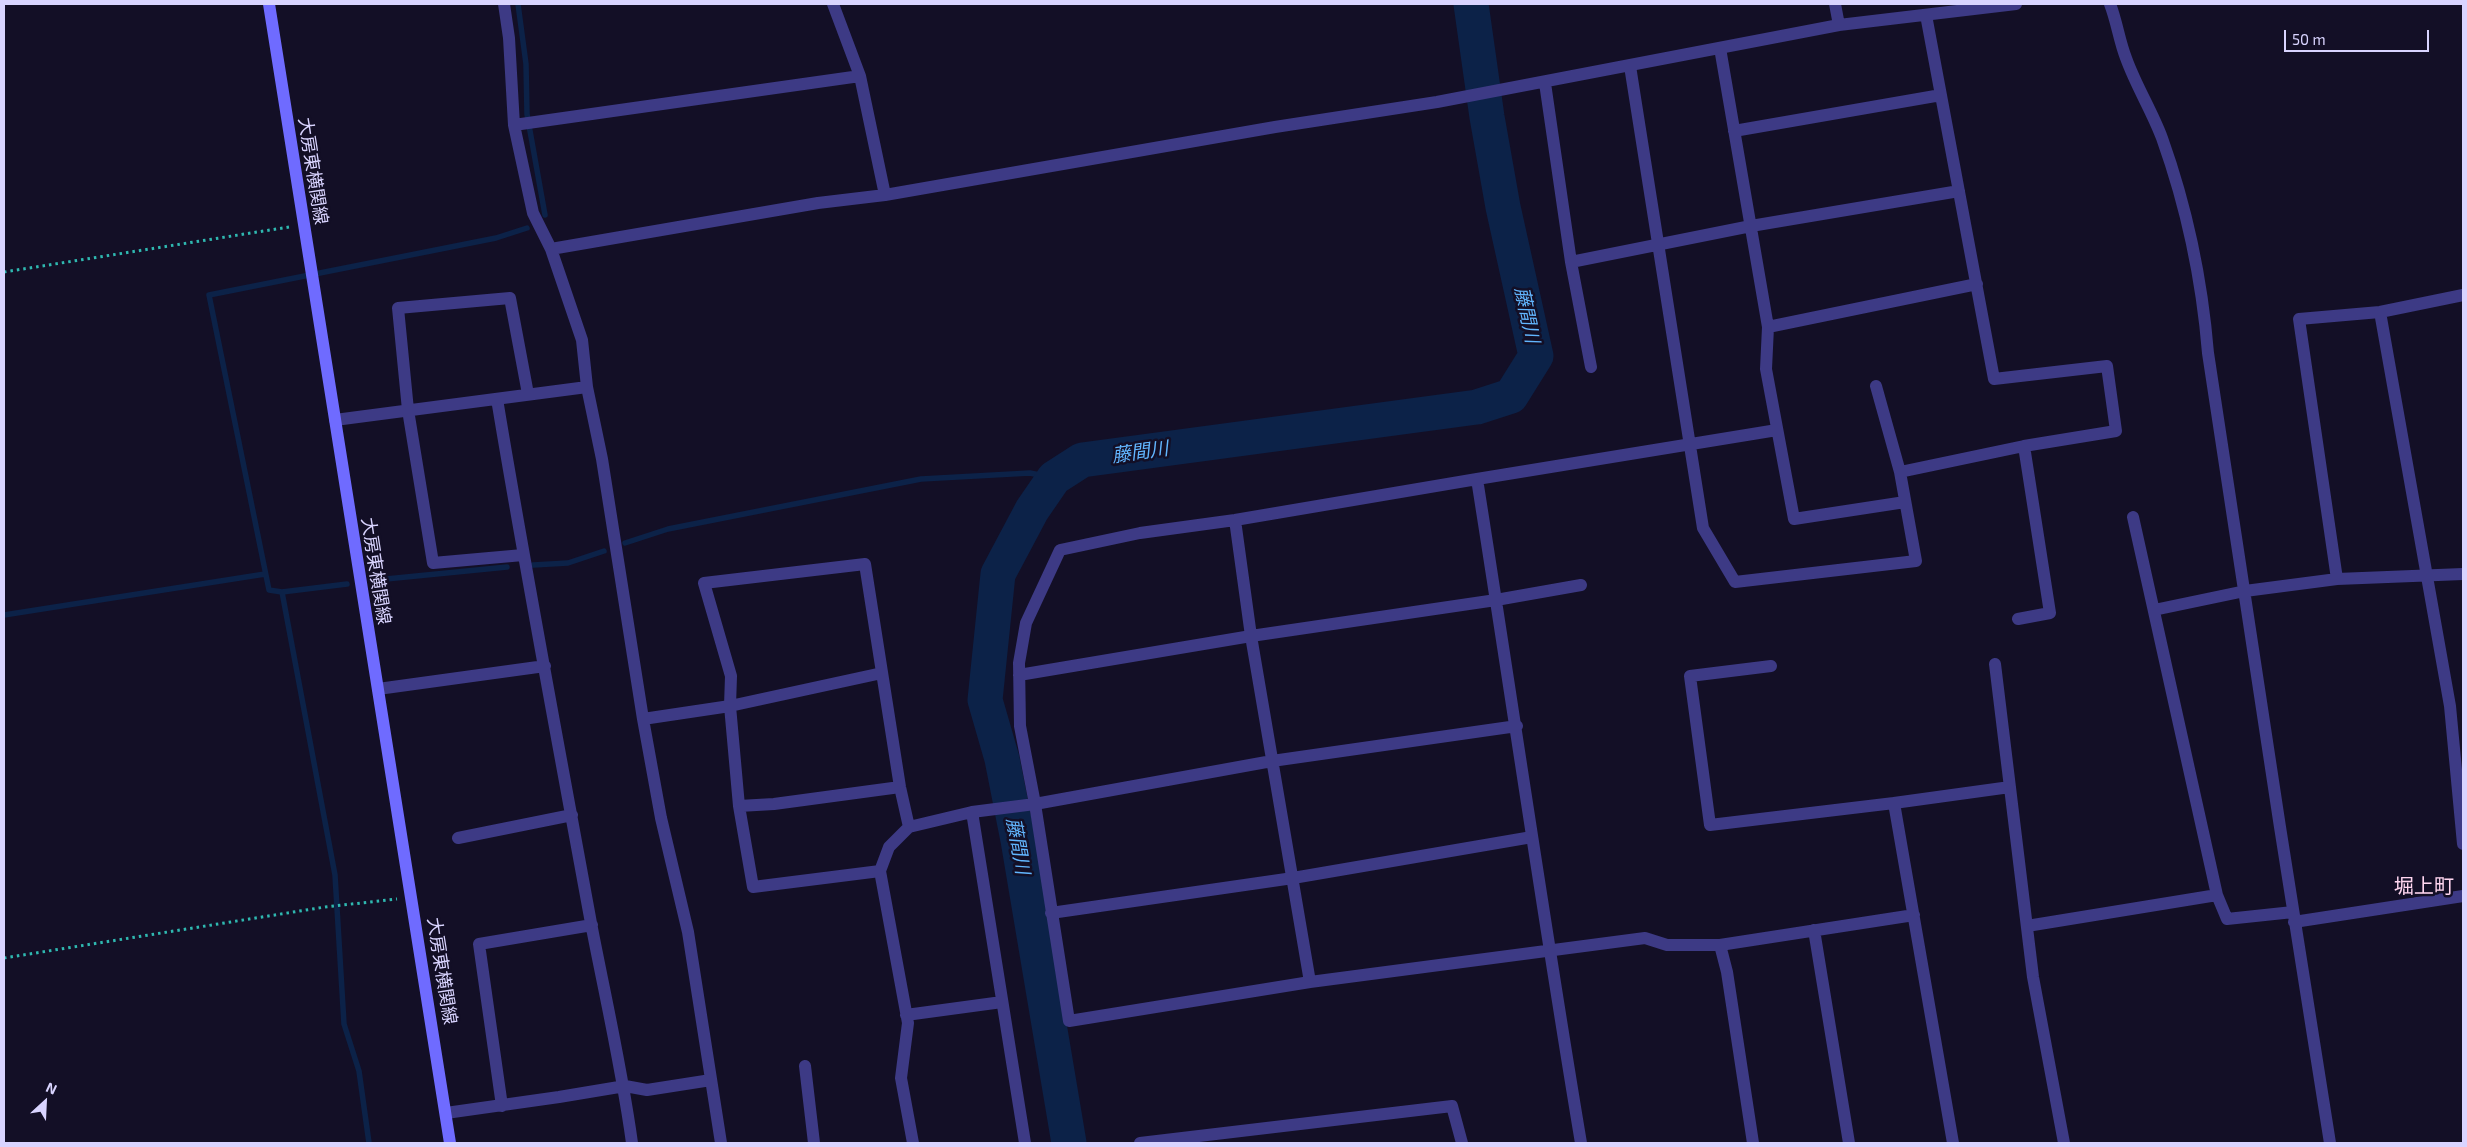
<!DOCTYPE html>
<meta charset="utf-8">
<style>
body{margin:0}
#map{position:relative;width:2467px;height:1147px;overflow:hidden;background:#130f26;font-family:"Exo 2",sans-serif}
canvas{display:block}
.frame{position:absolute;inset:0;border:5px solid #d9d4ff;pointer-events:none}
.north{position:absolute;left:20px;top:1077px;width:50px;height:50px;-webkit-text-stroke:4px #130f26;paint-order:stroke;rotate:25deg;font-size:14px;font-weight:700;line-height:20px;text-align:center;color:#d9d4ff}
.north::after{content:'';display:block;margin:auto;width:18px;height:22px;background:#d9d4ff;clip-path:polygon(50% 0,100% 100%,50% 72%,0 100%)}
.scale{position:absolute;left:2284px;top:30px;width:145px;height:22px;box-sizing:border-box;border:2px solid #d9d4ff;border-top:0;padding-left:6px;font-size:15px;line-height:18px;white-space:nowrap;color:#d9d4ff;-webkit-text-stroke:4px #130f26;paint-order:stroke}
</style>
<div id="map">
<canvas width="2467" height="1147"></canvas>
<div class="frame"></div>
<div class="north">N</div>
<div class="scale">50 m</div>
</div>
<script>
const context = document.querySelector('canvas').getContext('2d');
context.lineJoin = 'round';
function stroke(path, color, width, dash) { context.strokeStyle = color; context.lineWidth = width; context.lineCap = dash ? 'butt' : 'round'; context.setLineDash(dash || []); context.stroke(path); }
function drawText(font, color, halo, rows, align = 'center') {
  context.font = font + ' "Exo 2","Noto Sans JP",sans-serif'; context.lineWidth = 5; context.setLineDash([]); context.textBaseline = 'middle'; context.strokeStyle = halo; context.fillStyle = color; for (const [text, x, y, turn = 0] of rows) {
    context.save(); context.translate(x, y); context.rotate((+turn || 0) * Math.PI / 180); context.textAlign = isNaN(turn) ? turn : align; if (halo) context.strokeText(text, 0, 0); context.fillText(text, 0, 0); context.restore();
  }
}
const stream = new Path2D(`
 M518,4L526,64L527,114L545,215
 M625,543L668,529L921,479L1030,473L1054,478
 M533,565L568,563L604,551
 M376,580L507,567
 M282,592L347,584
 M4,615L265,574
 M369,1143L359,1071L344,1024L335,875L282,592L269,590L209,295L496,238L527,228`);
const river = new Path2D(`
 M1069,1143L1018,840L1002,759L985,700L998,574L1032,510L1054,478L1082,460L1477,407L1511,396L1536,356L1503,207L1487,117L1471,4`);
const path = new Path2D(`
 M4,272L289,227
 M4,958L325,907L397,899`);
const minor = new Path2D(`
 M504,4L509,38L514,125L533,213L551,249L582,340L587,387L602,459L643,719L661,818L688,932L721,1143
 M833,4L860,76L885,195
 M1835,4L1839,25
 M2110,4C2117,22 2119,40 2126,58C2136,86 2152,111 2162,138C2187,208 2202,280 2208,353L2280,827L2330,1143
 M1926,15L1994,379L2107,366L2116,431L2024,446L2050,613L2018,619
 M1720,48L1768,327L1977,284
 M1630,66L1703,528L1735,582L1916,561L1900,472
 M1545,83L1571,262L1751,226L1959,191
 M514,125L860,76
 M1734,131L1941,95
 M551,249L818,203L885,195L1275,127L1437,102L1839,25L2016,4
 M1571,262L1591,367
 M2380,312L2450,706L2463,844
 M1768,327L1766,369L1794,519L1905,502
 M1876,386L1900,472L2024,446
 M497,399C526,574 559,748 591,923C605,996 622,1069 632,1143
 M335,420L587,387
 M1477,479L1777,430
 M2133,517L2217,895
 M1235,520L1251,636L1310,982
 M523,555L433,563L408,410L398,308L510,298L528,394
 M2337,579L2299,319L2380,312L2463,295
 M2154,610L2245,591L2337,579L2463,574
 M1995,664L2033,977L2064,1143
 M1771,666L1690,676L1710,825L1894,803
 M1019,675L1251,636L1496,600L1581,585
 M378,689L545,666
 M643,719L730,706L882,673
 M900,787L774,804L739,806L730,706L731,676L704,583L865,564L900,787L909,827
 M739,806L753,887L880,871
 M972,812L1025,1143
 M458,838L572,815
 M1051,913L1293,878L1532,837
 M2294,922L2463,896
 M2027,926L2217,895L2227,919L2293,912
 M1814,930L1849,1143
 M906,1015L1002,1002
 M805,1066L814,1143
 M502,1106L479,944L592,925
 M446,1113L559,1097L625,1086L647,1090L711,1080
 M913,1143L901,1078L908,1023L880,871L889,847L909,827L972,812L1035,804L1272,761L1517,726
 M1140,1143L1452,1106L1462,1143
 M1581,1143C1544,922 1512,701 1477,479L1235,520L1140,533L1060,550L1026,623L1019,663L1020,726L1035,804L1069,1021L1310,982L1645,938L1667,945H1720
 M1753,1143L1727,972L1720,945L1914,915
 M1953,1143L1894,803L2010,787`);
const secondary = new Path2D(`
 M269,4L450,1143`);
const streetNames = [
 ["大房東横関線",313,171,81],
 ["大房東横関線",376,571,81],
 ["大房東横関線",442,971,81]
];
const waterNames = [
 ["藤間川",1527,315,78],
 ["藤間川",1140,452,-8],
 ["藤間川",1018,846,80]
];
const quarterNames = [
 ["堀上町",2424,886]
];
stroke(stream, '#0c2248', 5.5);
stroke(river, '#0c2248', 35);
stroke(path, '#2fb8b0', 3, [2.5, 4]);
stroke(minor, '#3d3a85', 12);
stroke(secondary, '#6f6bff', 12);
drawText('18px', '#d9d4ff', '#130f26', streetNames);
drawText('italic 19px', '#62b6ff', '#130f26', waterNames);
drawText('20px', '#ffd6f0', '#130f26', quarterNames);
</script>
